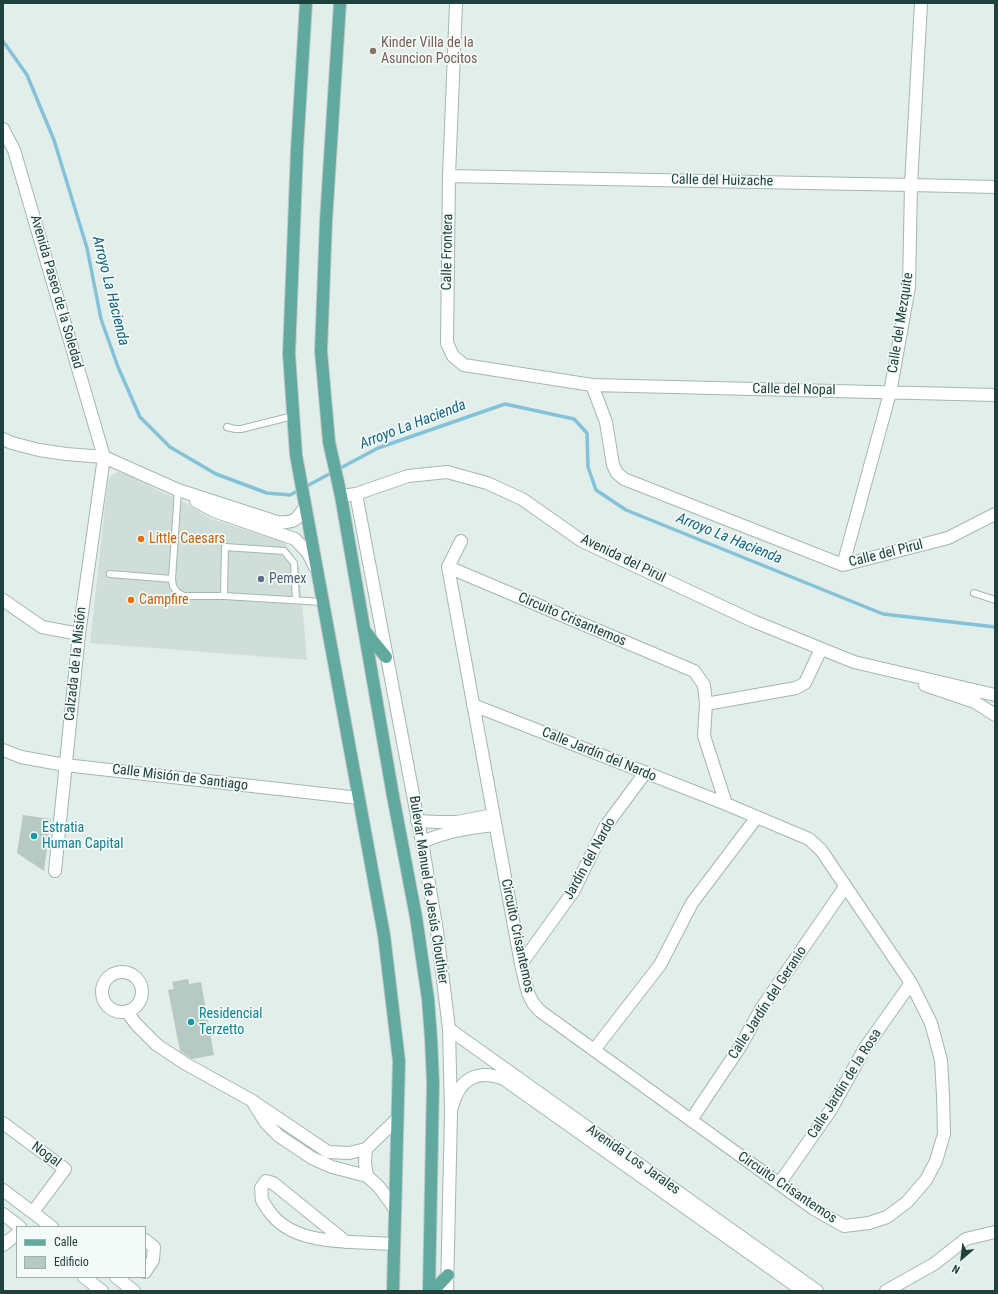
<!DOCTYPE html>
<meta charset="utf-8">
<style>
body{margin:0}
#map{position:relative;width:998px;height:1294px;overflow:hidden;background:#e2eeea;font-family:"Roboto Condensed",sans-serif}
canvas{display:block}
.frame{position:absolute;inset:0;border:4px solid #1f413c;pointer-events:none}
.legend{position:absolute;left:16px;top:1226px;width:130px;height:52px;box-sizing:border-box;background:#f3faf7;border:1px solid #9eb0ac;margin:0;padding:5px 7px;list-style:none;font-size:12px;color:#1f413c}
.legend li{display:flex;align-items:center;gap:8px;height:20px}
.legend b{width:20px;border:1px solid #9eb0ac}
.north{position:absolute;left:942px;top:1238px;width:40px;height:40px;-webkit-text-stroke:3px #f3faf7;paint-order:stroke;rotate:208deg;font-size:11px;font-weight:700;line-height:16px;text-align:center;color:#1f413c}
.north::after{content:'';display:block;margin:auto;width:14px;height:18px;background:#1f413c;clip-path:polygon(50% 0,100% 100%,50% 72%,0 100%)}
</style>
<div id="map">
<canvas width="998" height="1294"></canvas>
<div class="frame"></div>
<ul class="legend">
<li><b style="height:5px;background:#61a99f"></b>Calle</li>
<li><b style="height:11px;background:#b7c9c3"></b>Edificio</li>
</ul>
<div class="north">N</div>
</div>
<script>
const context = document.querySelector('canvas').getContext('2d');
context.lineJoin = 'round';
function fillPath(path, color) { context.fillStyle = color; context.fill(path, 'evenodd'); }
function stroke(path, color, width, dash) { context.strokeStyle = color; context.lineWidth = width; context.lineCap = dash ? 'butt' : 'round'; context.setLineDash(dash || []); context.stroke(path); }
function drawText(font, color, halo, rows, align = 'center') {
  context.font = font + ' "Roboto Condensed",sans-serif'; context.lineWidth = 3.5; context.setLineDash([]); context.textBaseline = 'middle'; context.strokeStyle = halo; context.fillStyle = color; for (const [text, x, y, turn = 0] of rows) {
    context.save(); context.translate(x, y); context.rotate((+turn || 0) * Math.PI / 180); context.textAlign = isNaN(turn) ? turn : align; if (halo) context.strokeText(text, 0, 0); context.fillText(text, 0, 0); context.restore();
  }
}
const built = new Path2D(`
 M118,472L127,474L163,493L179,499L211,519L284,542L293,555L299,567L307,660L90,643L108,480L112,475Z`);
const stream = new Path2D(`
 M3,41L27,75L54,140L87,248L101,319L118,367L140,417L170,447L216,474L267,493L290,495L378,448L505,404L574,419L587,433L588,467L596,490L626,510L883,614L995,627`);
const building = new Path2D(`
 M23,815L51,819L44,871L17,853Z
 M188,979L189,984L201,982L214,1055L192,1059L180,1051L168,990L174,989L172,982Z`);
const service = new Path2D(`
 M227,427L235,429H241L293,416
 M178,490L172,579L173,586L177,592L184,596H224L323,602
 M110,574L172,579
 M974,593L995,600
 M224,596L225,547L284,551L294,563L296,600`);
const minor = new Path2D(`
 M456,3L449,176L447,343L453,356L464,365L592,385L995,395
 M3,129L14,150L104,457L79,634L55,871
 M449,176L911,185L995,187
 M592,385L606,422L613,465L617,473L624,479L843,565L948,538L995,514
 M3,439L12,443L39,450L66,454L104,457L178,490L277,522C294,523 296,521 305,507
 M356,494L408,476L447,472L487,483L522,499L582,541L753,621L854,662L995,695
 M196,501L214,511L295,539L308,553L315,567
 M461,541L448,567L521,964L528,993L533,1003L540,1011L814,1209L844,1226L869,1223L887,1217L907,1202L926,1180L936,1161L944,1134L943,1095L941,1060L931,1023L911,983L821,850L809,839L726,804L473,705
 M843,565L890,393L909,287L911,185L921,3
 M448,567L694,671L704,685L706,704L704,736L726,804
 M3,600L42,627L79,634
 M925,685L975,702L995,715
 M706,704L796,688L805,683L821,649
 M3,750L21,757L65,765L359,798
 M417,821L437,822H457L493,815
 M422,842C448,831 467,828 495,825
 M521,964L573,892L605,827L645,773
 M102 992a20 20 0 1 1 40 0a20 20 0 1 1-40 0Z
 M127,1012L136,1024L157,1045L186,1064L251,1100L328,1152L349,1153L366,1149L397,1119
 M449,1029L817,1291
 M594,1050L660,965L692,903L757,817
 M254,1104L266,1123L279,1136L312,1158L332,1167L367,1176L379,1187L395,1209
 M452,1107C459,1080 476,1068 504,1079L803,1291
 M691,1120L740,1047L761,1009L845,887
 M3,1123L65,1169L33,1212
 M366,1149L365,1163L367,1176
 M779,1184L830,1111L865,1048L911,983
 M3,1190L52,1227
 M3,1214L20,1227
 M145,1240L154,1247L153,1260L145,1272
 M346,1242L273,1183L266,1181L261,1188C262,1192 261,1197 262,1200C264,1204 267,1208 269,1211C287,1237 322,1241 351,1242L394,1244
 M3,1245L17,1234
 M84,1277L102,1291
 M116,1277L134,1291
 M886,1291L934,1264L966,1239L995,1232`);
const tertiary = new Path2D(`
 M341,496L356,494L422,842L437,931L449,1029L451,1112L447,1291`);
const primary = new Path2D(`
 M306,3L297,150L289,354L296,455L384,935L399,1061L393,1291
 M340,3L326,221L321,351L329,442L341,496L393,796L416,917L428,999L431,1038L433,1083L429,1291
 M364,630L386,657
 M433,1291L448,1275`);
const markers = [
 [373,51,4,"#8d6e63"],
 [141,539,4,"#e8710a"],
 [261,579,4,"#5c6f8a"],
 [131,600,4,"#e8710a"],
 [34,836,4,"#0f9aa8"],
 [191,1022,4,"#0f9aa8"]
];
const educationNames = [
 ["Kinder Villa de la",381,43],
 ["Asuncion Pocitos",381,59]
];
const streetNames = [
 ["Calle del Huizache",722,181,1],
 ["Calle Frontera",448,252,-89],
 ["Avenida Paseo de la Soledad",56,292,74],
 ["Calle del Mezquite",901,323,-81],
 ["Calle del Nopal",794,390,1],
 ["Calle del Pirul",886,554,-14],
 ["Avenida del Pirul",623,559,26],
 ["Circuito Crisantemos",572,620,23],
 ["Calzada de la Misión",76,664,-84],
 ["Calle Jardín del Nardo",599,755,22],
 ["Calle Misión de Santiago",180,778,7],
 ["Jardín del Nardo",590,859,-61],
 ["Bulevar Manuel de Jesús Clouthier",428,890,81],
 ["Circuito Crisantemos",517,936,78],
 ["Calle Jardín del Geranio",768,1003,-57],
 ["Calle Jardín de la Rosa",845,1084,-58],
 ["Nogal",46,1155,36],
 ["Avenida Los Jarales",633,1160,35],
 ["Circuito Crisantemos",787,1188,34]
];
const foodNames = [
 ["Little Caesars",149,539],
 ["Campfire",139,600]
];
const serviceNames = [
 ["Pemex",269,579]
];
const cultureNames = [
 ["Estratia",42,828],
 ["Human Capital",42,844],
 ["Residencial",199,1014],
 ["Terzetto",199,1030]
];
const waterNames = [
 ["Arroyo La Hacienda",110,291,76],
 ["Arroyo La Hacienda",413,425,-21],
 ["Arroyo La Hacienda",729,539,22]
];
fillPath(built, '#d0ded9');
stroke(stream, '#83c2d9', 3.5);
fillPath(building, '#b7c9c3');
stroke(service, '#a4b7b2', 8);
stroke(minor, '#a4b7b2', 14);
stroke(tertiary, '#a4b7b2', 14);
stroke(primary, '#c0cac8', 14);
stroke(service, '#fff', 6);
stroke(minor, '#fff', 12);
stroke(tertiary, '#fff', 12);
stroke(primary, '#61a99f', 12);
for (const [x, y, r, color] of markers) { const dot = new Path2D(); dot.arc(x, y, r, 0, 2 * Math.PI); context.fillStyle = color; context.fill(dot); stroke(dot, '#f3faf7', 1.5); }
drawText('14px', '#785e54', '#f3faf7', educationNames, 'left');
drawText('14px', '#1f413c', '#f3faf7', streetNames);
drawText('14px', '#c56008', '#f3faf7', foodNames, 'left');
drawText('14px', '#4e5e75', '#f3faf7', serviceNames, 'left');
drawText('14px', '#0d838f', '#f3faf7', cultureNames, 'left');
drawText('italic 15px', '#126485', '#f3faf7', waterNames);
</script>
